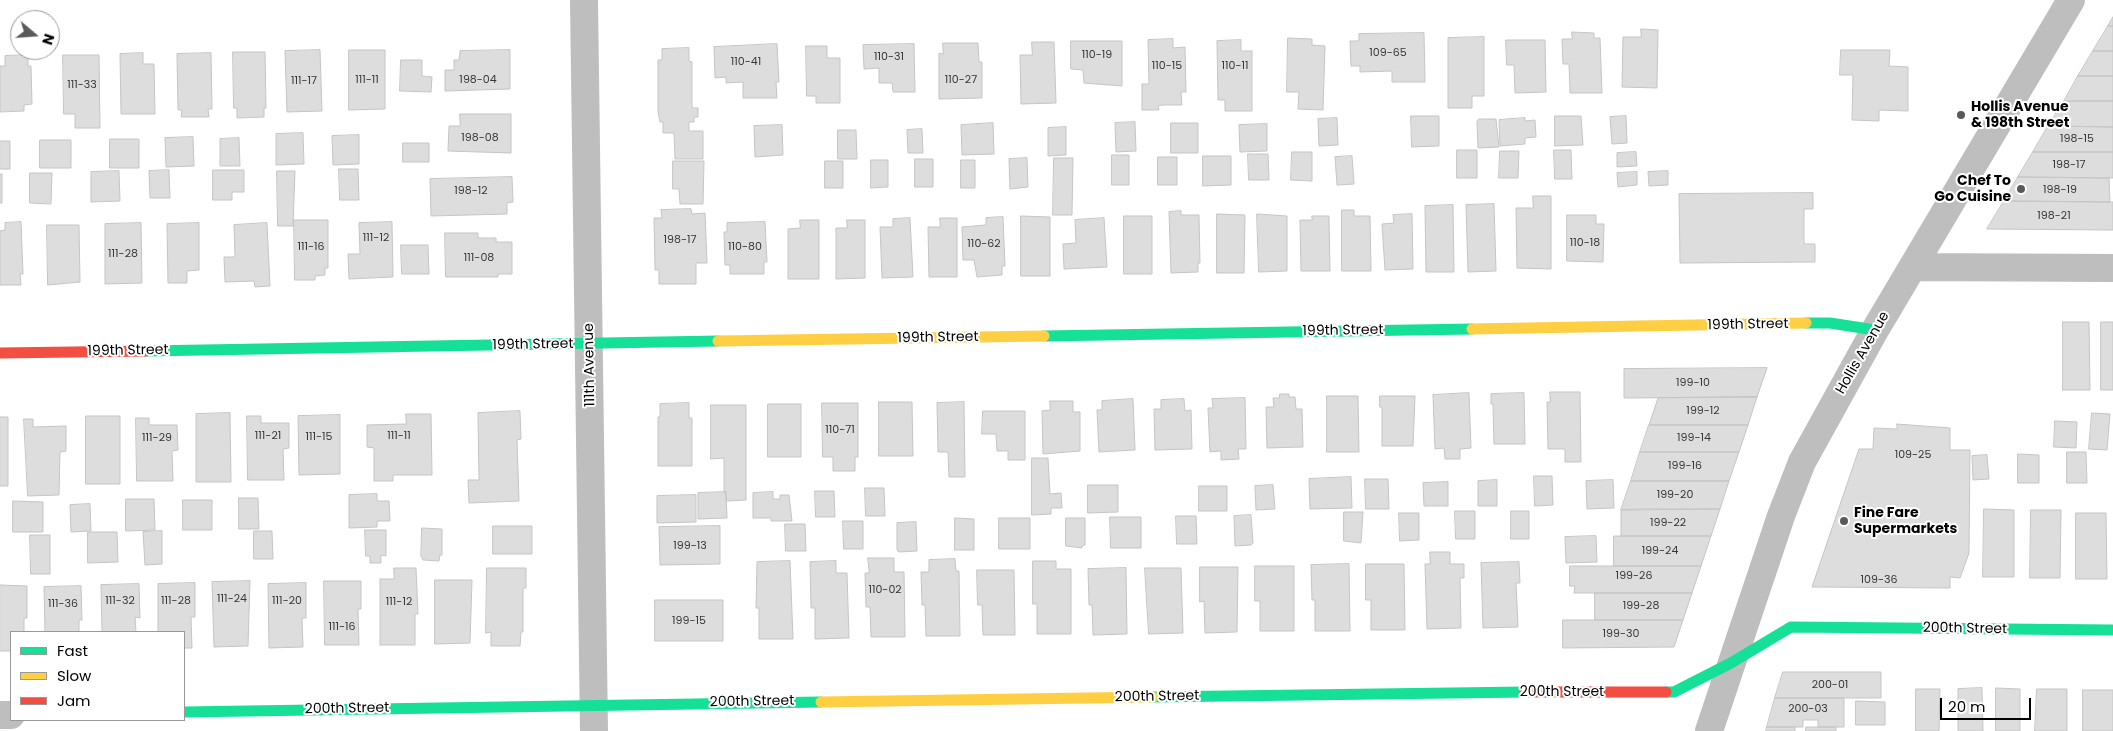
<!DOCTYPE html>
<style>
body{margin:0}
#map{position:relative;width:2113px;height:731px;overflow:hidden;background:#fff;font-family:Poppins,sans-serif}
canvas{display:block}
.legend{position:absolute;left:10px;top:631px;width:175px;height:90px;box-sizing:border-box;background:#fff;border:1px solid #999;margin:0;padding:6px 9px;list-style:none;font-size:15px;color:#000}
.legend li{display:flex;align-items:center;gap:10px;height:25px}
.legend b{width:25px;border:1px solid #999}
.north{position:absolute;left:10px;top:10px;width:50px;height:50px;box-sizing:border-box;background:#fff;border:1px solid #999;border-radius:50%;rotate:108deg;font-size:14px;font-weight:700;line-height:20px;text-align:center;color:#000}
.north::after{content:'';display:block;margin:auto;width:18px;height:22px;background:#595959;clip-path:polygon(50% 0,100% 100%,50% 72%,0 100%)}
.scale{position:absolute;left:1940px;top:698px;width:91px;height:22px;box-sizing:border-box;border:2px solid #000;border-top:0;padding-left:6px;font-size:15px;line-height:18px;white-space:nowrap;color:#000;-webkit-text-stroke:4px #fff;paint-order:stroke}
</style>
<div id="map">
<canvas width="2113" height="731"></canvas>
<ul class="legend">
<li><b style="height:6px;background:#16e098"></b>Fast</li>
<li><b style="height:6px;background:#ffcf43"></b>Slow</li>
<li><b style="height:6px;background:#f24e42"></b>Jam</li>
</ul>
<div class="north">N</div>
<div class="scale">20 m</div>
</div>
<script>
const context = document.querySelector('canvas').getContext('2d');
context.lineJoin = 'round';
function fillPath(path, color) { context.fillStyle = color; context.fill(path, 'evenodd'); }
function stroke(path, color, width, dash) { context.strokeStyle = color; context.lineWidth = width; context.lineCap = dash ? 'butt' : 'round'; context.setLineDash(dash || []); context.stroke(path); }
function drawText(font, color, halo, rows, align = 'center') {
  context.font = font + ' Poppins,sans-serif'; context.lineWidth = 4; context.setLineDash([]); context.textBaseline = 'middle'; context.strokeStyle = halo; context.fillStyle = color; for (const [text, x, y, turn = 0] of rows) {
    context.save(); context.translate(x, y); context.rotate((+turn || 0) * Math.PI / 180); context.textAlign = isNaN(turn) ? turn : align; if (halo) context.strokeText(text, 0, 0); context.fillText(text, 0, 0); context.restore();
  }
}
const building = new Path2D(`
 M2113,17V26H2108Z
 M2108,26H2113V51H2093Z
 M1641,29L1658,30L1657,88L1622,87L1623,37H1641Z
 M1572,32L1594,33V38H1600L1602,93H1570L1569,64H1563L1562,39H1572Z
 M1424,33L1425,82H1392V71L1360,72V66H1351L1350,41H1359V34Z
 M1484,37V96H1472V108H1448V38Z
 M1288,38L1312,39V45L1325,46L1323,110L1298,109L1299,92H1287Z
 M1173,39V48L1185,47L1186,92H1181L1182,105H1162L1158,106L1159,110H1142V84H1149L1148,40Z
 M1241,40V51H1252V111H1225V100H1218L1217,41Z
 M1506,40H1545L1546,92L1515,93L1514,65H1507Z
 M1071,41H1122V86L1084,83L1083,70L1071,69Z
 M1032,42H1054L1056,103L1021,104L1020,55H1032Z
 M943,43H978L979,62H982V98L939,99V53L943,54Z
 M777,44L779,82H776L777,98H743V82L726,83V77L715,78L714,47Z
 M914,44L915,92H893L892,83H879V68L864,69L863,45Z
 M806,46H827V58H840V103H816V96H807Z
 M689,48V61L692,62V108H698V117H694V122H689V131H703V159H675L674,133H663V122H660L658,112V60H662V49Z
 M320,50L322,111L287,112L285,51Z
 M349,50H385V109L349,110Z
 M510,50V89L445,91V70H454V60H459L460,51Z
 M1841,50H1890L1889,66L1908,67V111L1879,110V121L1852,120L1853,75H1840Z
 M2093,51H2113V76H2078Z
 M233,52H265L266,108H264V117L237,118V108H234Z
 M143,53V64H154L155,114H121L120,54Z
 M211,53L212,109H208L209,117H181L182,110H178L177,54Z
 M28,55V66H31L32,104L24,105V111L0,112V66H5V56Z
 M63,55H99L100,128H75V114H64Z
 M401,60H422V76L432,77L431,92L400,91Z
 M2078,76H2113V101H2064Z
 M2064,101H2113V127L2048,126Z
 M460,114H511V153L448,151L449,126H460Z
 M1411,116H1439V146L1412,147Z
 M1555,116H1581L1583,145L1555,146Z
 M1626,116L1627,143L1612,144L1610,117Z
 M1337,118L1338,145L1319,146L1318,119Z
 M1525,118V121L1535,120L1536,137L1525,138V144L1500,146L1499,120Z
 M1479,119H1496L1499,147L1478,148L1477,122Z
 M1135,122L1136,151L1116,152L1115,123Z
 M993,123L994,154L962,155L961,125Z
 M1171,123H1198V153H1171Z
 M1267,124V151L1240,152L1239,125Z
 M782,125L783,155L755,157L754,126Z
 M2048,126L2113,127V152H2033Z
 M1066,127V155L1048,156V128Z
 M922,129L923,153H908L907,130Z
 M838,130H856L857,159H838Z
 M303,133L304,164L276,165V134Z
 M359,135V164L333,165L332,136Z
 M193,137L194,166L166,167L165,138Z
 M239,138L240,166H220V139Z
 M110,139H139V168H110Z
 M40,140H71V168H40Z
 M0,141H10V169H0Z
 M403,143H429V162H403Z
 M1457,150H1477V178H1457Z
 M1554,150H1571L1572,179H1555Z
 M1500,151H1519L1518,178H1499Z
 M1292,152H1312V181L1291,180Z
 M1636,152L1637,166L1617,167V153Z
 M2033,152H2113V178L2018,177Z
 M1248,154H1268L1269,180H1249Z
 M1112,155H1129V185H1112Z
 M1203,156H1231V185L1203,186Z
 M1352,156L1354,184L1337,185L1335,157Z
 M1158,157H1177V185H1158Z
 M1027,158L1028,187L1010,189L1009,159Z
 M1054,158H1073L1072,215H1053Z
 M915,159H933V187H915Z
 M871,160H888V187L871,188Z
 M961,160H975V188H961Z
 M673,161H704L703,204H680L679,189H673Z
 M825,161H843V188H825Z
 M339,169H358L359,200H340Z
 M169,170L170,198H150L149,171Z
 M213,170H244V192H232V200H213Z
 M119,171L120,201L91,202V172Z
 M277,171H295L293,226H278Z
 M1668,171V185L1649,186L1648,172Z
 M1637,172V185L1618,187L1617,173Z
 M30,173H52L51,204L30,203Z
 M0,174H2V203H0Z
 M512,177L513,202L507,203V214L431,216L430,179Z
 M2018,177L2109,178L2110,202L2004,201Z
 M1813,193V209H1804V244H1815V262L1680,263L1679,194Z
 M1533,196H1551V269L1517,268L1516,208H1533Z
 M2004,201L2113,202V230L1987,229Z
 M1494,204L1496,271L1468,272L1466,205Z
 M1453,205L1454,272H1426L1425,206Z
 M691,209L692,214L705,213L707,263H696V284H659V270H655L654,218H662L661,210Z
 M1342,210H1354V216H1370L1371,271H1342Z
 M1181,211V215H1199L1200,263H1198V272L1171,273L1169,212Z
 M1217,214L1245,215L1244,273H1217Z
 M1257,214L1287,216V271L1259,272Z
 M1412,214L1413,269L1385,270L1382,224L1394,223L1393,215Z
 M1567,215H1596V224H1604L1603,262L1567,261Z
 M1021,216L1050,217V276H1021Z
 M1124,216H1152V274H1124Z
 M1312,216H1329L1330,271H1301L1300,220H1312Z
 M1003,217L1005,266H1002V275L977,277L974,260H963L962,227L986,225V218Z
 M910,218L913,277L882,278L880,227H893V219Z
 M940,218H957V277H929L928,227H940Z
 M1104,218L1107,267L1064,269L1063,244L1076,243L1075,220Z
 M294,220H328V268H325V275L315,276V280H295Z
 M800,220H819V279H788V229L800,228Z
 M847,220H865V278L836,279V228H847Z
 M21,222L23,274H20L21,285H0V231L5,230V223Z
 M392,222L393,277L349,279L348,254H360L359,223Z
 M765,222L767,262H764V274H730V265H725L724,232H727V223Z
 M141,223L142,283L105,284V224Z
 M199,223V270L187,271V283H168L167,224Z
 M267,223L270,286L255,287L254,281L225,282L224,257H235L234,225Z
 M47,225H79L80,282L48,285Z
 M445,233H478V238H496V242H512V274H498V277H446Z
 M401,245H428L429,274H402Z
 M2063,322H2089L2090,390H2063Z
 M2101,322H2113V390H2101Z
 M1767,368L1757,397L1624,398V369Z
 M1550,392H1580L1581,462H1565V449H1548L1547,402H1550Z
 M1469,393L1471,448L1460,449V459H1445L1444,448L1435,449L1433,395Z
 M1524,393L1525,444H1494L1493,404H1491V394Z
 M1280,394H1289V397H1295L1296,409H1302L1303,447L1267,448L1266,407H1274L1273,398H1279Z
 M1327,396H1358L1359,452H1327Z
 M1380,396H1415L1413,446H1382V408L1380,407Z
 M1757,397L1748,425H1649L1658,398Z
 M1245,398L1246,449H1238L1239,459L1221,460V451L1210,452L1208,408H1213L1212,399Z
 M1133,399L1135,450L1099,452L1097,410H1102V401Z
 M1184,399L1185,411L1191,410L1192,449L1155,450L1154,409H1161V400Z
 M1050,401H1073V412H1080V451L1043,454L1042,411L1050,410Z
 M879,402H912L913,456H879Z
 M964,402L965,477H949L948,452H938L937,403Z
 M689,403V418H692V466H658V417H660V404Z
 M822,403H858V457H855V471H833V457H823Z
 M768,404H801V457H768Z
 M711,405H746V500L726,501V492L724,493V458L711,459Z
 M520,411L521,439L517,440L519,501L469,503L468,480H479L478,413Z
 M983,411H1025V460H1008V451H997L996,434H982Z
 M230,413L231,482H196V414Z
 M2092,413L2110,414L2107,450L2089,449Z
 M406,414H431L432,475H393V481H374V448L367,447V425L406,424Z
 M340,415V474L299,475L298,416Z
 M86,416H120V484H86Z
 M247,416H261V423H289V448L283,449L284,480H248Z
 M0,417H8V486H0Z
 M136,418H149V425H177L178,450L172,451L173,481H137Z
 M24,419H33V427L66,426V451L60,452L59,495L28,496Z
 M2055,421L2077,422L2076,448L2054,447Z
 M1897,424L1950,428V450H1970L1969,553L1960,578L1950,577V588L1812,587L1859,449H1873L1874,428L1897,429Z
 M1649,425H1748L1739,452H1640Z
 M1640,452H1739L1729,481H1631Z
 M2067,452H2086L2087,483H2067Z
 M2018,454L2039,455V483H2018Z
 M1987,455L1989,479L1973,480L1972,456Z
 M1032,458H1048L1050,494L1061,493L1062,508H1051V514L1032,515Z
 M1534,476H1552L1553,505L1535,506Z
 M1351,477L1352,508L1310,509L1309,479Z
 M1365,479H1388L1389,509H1366Z
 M1497,480V506H1478V481Z
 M1613,480L1614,508L1587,509L1586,481Z
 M1631,481H1729L1720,509L1621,510Z
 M1448,482V506H1424L1423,483Z
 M1088,485H1118V512L1088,513Z
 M1273,485L1275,509L1256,510L1255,486Z
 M1199,486H1227V511H1199Z
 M865,488H884L885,516H866Z
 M815,491H834L835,517H816Z
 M726,492L727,518L698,519V493Z
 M773,492V499H780V495H789L792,521H771V518H753V493Z
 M377,494V501H389L390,521H377V527L349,528V495Z
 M696,495V522L657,523V496Z
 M239,498H258L259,529H239Z
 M126,499H154L155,530L126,531Z
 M183,500H212V530H183Z
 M13,501L43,502V532H13Z
 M90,504L91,531L71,532L70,505Z
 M1643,509H1720L1711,536H1621V510Z
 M1984,509L2014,510V577H1983Z
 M2031,510H2061L2060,578H2030Z
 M1455,511H1475V539H1456Z
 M1511,511H1529V539H1511Z
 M1344,512H1363L1361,543L1344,541Z
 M1399,513H1419V540L1400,541Z
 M2076,513H2106L2107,579H2076Z
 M1251,515L1253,543L1251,545L1235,546L1234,516Z
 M1176,516H1196L1197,544H1177Z
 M1110,517H1141V548H1111Z
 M955,518L974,519V550H955Z
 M999,518H1030V549H999Z
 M1066,518H1085V545L1082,546V548L1066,546Z
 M843,521H863V549H844Z
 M916,522L917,551L899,552L897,550V523Z
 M785,524H805L806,551H786Z
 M493,526H532V554H493Z
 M720,526V564L660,565L659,527Z
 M422,528L442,529V555H440L439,561L423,560L421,556Z
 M365,530H386V556L381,555V563H370V556H366Z
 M162,531V564L145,565L143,532Z
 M254,531H272L273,559H254Z
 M88,532H117L118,562L88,563Z
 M30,535H50V574H31Z
 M1596,536L1597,562L1566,563L1565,537Z
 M1614,536H1711L1701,566H1614Z
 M1430,552H1450V564H1464V578H1460L1461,628L1427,629L1425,564H1430Z
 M868,558H894V572H904L905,637H871L870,607H866L865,573H869Z
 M955,559L956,571H959L960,636H926L925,605H922L921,572H929V560Z
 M790,561L793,639H759V608H756L757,562Z
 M836,561V573H847L849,638L815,639V608H811L810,562Z
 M1033,561H1056V569H1071V634H1037V604H1033Z
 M1519,562L1520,583H1516L1518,627L1483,628L1481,563Z
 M1349,564L1350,631H1315V600H1312L1311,565Z
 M1366,564H1404L1405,630H1371V600H1366Z
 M1255,566H1294V631H1260V601H1255Z
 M1570,566H1701L1692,593H1574L1575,586H1570Z
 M1200,567H1238L1237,632L1205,633L1204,601L1200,602Z
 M394,568H416L418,614H415V645H380V579H394Z
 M487,568H526V588H523V632H521L520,646H491V632L486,633Z
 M1126,568L1127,634L1093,635L1092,605H1089L1088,569Z
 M1145,568H1181L1183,633L1149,634Z
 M977,570H1014L1015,635H983L982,605H978Z
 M435,580H472L470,643L435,644Z
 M250,581L248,646L214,647L212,582Z
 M324,581H361V609H358L359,645H325Z
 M195,583V617H191L192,648H184V632H158V584Z
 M306,583V618H302L303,647L269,648L268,584Z
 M139,584L140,618L135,617L136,632H102L101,585Z
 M0,585L27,586V618H24V632H11V651H0Z
 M81,586L82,620H79V632H45L44,587Z
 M1595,593H1692L1683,620H1595Z
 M655,600H723V641H655Z
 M1563,620H1683L1674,647L1563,648Z
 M1783,672H1881V698H1775Z
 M1982,688L1983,731H1958V689Z
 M1996,688L2020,689V731H1996Z
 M1916,689H1940L1939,731H1916Z
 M2037,689H2067V731H2035Z
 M2083,690H2113V731H2083Z
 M1775,698H1844V727H1818V720H1803V727H1767Z
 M1856,701L1885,702V725H1856Z
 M1767,727H1795V731H1766Z
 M1806,727H1836V731H1806Z`);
const street = new Path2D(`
 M584,0L594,731
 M1913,267L2113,268
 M0,715H11
 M1709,731L1781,516L1802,462L1875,330L2071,0`);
const fast = new Path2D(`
 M1806,323H1830L1875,330
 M1044,336L1472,329
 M146,351L718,341
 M1666,692H1674L1731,663L1791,627L2113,630
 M1153,697L1525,692
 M184,712L821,702`);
const slow = new Path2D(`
 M1472,329L1806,323
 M718,341L1044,336
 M821,702L1153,697`);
const jam = new Path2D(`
 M0,353L146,351
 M1525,692H1666`);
const markers = [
 [1961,115,5,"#595959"],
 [2021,189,5,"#595959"],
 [1844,521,5,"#595959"]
];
const numberNames = [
 ["109-65",1388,53],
 ["110-19",1097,55],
 ["110-31",889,57],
 ["110-41",746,62],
 ["110-15",1167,66],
 ["110-11",1235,66],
 ["111-11",367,80],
 ["198-04",478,80],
 ["110-27",961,80],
 ["111-17",304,81],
 ["111-33",82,85],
 ["198-08",480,138],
 ["198-15",2077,139],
 ["198-17",2069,165],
 ["198-19",2060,190],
 ["198-12",471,191],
 ["198-21",2054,216],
 ["111-12",376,238],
 ["198-17",680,240],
 ["110-18",1585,243],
 ["110-62",984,244],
 ["111-16",311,247],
 ["110-80",745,247],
 ["111-28",123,254],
 ["111-08",479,258],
 ["199-10",1693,383],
 ["199-12",1703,411],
 ["110-71",840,430],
 ["111-21",268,436],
 ["111-11",399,436],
 ["111-15",319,437],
 ["111-29",157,438],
 ["199-14",1694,438],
 ["109-25",1913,455],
 ["199-16",1685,466],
 ["199-20",1675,495],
 ["199-22",1668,523],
 ["199-13",690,546],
 ["199-24",1660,551],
 ["199-26",1634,576],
 ["109-36",1879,580],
 ["110-02",885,590],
 ["111-24",232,599],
 ["111-32",120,601],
 ["111-28",176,601],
 ["111-20",287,601],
 ["111-12",399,602],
 ["111-36",63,604],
 ["199-28",1641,606],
 ["199-15",689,621],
 ["111-16",342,627],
 ["199-30",1621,634],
 ["200-01",1830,685],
 ["200-03",1808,709]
];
const poiNames = [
 ["Hollis Avenue",1971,107],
 ["& 198th Street",1971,123],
 ["Chef To",2011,181,"right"],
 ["Go Cuisine",2011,197,"right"],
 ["Fine Fare",1854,513],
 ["Supermarkets",1854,529]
];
const streetNames = [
 ["199th Street",1748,325,-1],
 ["199th Street",1343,331,-1],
 ["199th Street",938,338,-1],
 ["199th Street",533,345,-1],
 ["199th Street",128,351,-1],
 ["Hollis Avenue",1863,353,-60],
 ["111th Avenue",590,365,-91],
 ["200th Street",1965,629,1],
 ["200th Street",1562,692],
 ["200th Street",1157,697,-1],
 ["200th Street",752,702,-1],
 ["200th Street",347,709,-1]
];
fillPath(building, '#ddd');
stroke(building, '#c5c5c5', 1);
stroke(street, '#bebebe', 28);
stroke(fast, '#16e098', 11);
stroke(slow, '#ffcf43', 11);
stroke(jam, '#f24e42', 11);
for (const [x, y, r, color] of markers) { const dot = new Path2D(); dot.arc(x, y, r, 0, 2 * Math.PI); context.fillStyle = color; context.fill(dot); stroke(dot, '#fff', 2); }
drawText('11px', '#373737', null, numberNames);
drawText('bold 14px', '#000', '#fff', poiNames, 'left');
drawText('14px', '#000', '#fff', streetNames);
</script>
